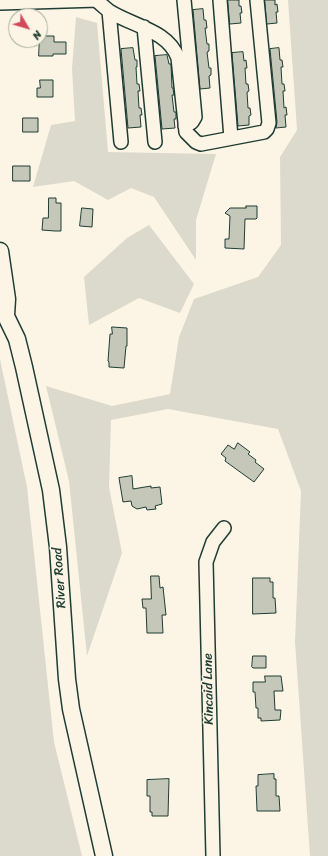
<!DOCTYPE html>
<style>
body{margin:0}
#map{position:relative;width:328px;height:856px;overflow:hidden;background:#fcf5e5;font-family:Sriracha,sans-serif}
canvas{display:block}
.north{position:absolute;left:8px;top:8px;width:40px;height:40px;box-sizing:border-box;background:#fcf5e5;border:1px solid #a4ab9e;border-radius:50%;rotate:128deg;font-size:11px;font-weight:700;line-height:16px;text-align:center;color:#1f3d34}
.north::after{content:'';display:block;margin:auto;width:14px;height:18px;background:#d1495b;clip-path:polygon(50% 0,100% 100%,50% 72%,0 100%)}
</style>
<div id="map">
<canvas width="328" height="856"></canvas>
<div class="north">N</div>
</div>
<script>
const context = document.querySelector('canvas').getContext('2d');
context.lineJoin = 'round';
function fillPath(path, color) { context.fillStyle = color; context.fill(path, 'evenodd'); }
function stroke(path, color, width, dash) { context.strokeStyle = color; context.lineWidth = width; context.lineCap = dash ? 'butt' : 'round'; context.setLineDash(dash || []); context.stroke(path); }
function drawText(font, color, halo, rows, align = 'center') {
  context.font = font + ' Sriracha,sans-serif'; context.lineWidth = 3; context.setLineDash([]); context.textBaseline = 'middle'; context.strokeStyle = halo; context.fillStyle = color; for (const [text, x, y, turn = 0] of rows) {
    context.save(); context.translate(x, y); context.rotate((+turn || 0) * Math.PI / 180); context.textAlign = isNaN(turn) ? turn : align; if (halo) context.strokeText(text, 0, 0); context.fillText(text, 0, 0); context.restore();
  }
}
const green = new Path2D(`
 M288,0H328V856H310L295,642L301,491L278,429L168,409L111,420L109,487L122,553L87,656L69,481L46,386L112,406L170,394L179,337L194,299L258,277L281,245L280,157L297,130Z
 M76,17L97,23L108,152L216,154L196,220V260L154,197L131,188L108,200L74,181L33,187L51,125L75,121L72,69Z
 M149,225L194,284L180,313L139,298L89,325L84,277L127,238Z
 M0,359L27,487L54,742L82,856H0Z`);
const building = new Path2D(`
 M228,0H239V6H241L242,13H240L241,23L230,24Z
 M265,0H275V5L277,4L278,12H276L277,23L267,24Z
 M203,9L204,20H206L207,28H205L207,44H209V51L207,52L209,68H211V75L209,76L210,88L200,89L193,10Z
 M40,36H54V42H66V54H53V56H39Z
 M133,48L135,60H137V67H136L137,84H139L140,91H138L139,108H141L142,115H140L141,127L128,128L121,49Z
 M279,48L280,60H282L283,67H281L282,84H284L285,91H283L284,108L286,107L287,115H285L286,127L276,128L277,122L270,49Z
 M243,52L244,61L246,60L247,68H245L246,84H248L249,91L247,92L248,108H250L251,115L249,116V125L238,126L232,53Z
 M167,55L169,64H171L172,88H173L174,95H172L174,112H176V119H174L175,128L162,129L155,56Z
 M40,80H53V97H37V88H40Z
 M23,118H38V132H23Z
 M13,166H30V181H13Z
 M49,198H56V203H61V231H55L42,230L43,218H48Z
 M246,206H257V218L256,219H245L244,249L225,248V239H229L230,216L225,213L230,208H246Z
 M82,208L93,209L92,227L80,226Z
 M112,327L127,328V346H126L124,368L109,367V362L108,361L110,334H112Z
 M238,443L250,452L248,454L256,460L255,462L264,469L254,482L225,461L226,458L221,454L228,445L234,449Z
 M132,476L133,489L151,486V488L160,487L162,504L155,506L156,509L147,510L146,507L137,509L132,506L131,501L123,502L119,478Z
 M151,576H159L160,588L163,587L166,615H162L163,633H147L146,608H143L142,599H151Z
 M253,578H270V582H273V598H275L276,613L253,614Z
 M253,656H266V668H253L252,667Z
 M265,676H281L283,691H274L275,710H281L280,720L261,721V718H258V708H256L255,692H253V682H265Z
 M274,774V779H276V796H279L280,811H257L256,786H258V775Z
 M169,779L168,816H152V812H150V796H147V780Z`);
const minor = new Path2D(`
 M184,0L195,117L192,122L185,126
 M220,0L231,138
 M97,1C101,4 105,8 109,11C132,26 168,30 178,58L186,132L196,142L201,144L264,132L267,129L269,123L257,0
 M0,3L98,0
 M109,11L121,142
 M144,27L155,142
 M213,856L206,562L213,542L224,528`);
const major = new Path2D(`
 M0,251L7,299L6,315
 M0,304L17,339L24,367L51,490L58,547L67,679L71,709L104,856`);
const streetNames = [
 ["River Road",60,578,-94],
 ["Kincaid Lane",209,689,-91]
];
fillPath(green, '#dcdacc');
fillPath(building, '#c5c7b9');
stroke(building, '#1f3d34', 1);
stroke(minor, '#1f3d34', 16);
stroke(major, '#1f3d34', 19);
stroke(minor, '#fcf5e5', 13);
stroke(major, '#fcf5e5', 16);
drawText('13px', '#1f3d34', '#fcf5e5', streetNames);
</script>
